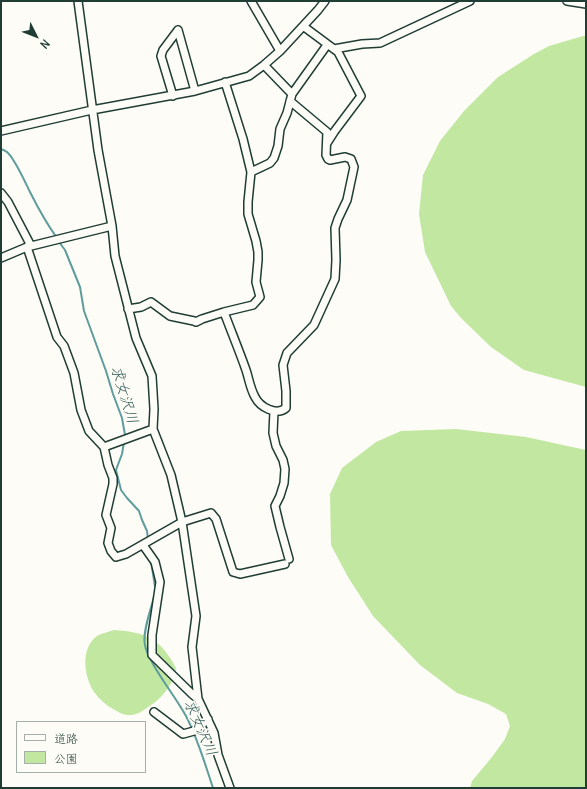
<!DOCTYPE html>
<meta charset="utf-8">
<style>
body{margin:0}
#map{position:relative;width:587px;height:789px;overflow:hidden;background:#fdfcf7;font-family:Delius,"Klee One",sans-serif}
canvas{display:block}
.frame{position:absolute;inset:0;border:2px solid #1f3d34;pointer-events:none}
.legend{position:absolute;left:16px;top:721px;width:130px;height:52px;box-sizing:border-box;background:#fdfcf7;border:1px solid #a4b0a9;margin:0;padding:5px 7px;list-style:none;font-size:12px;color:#1f3d34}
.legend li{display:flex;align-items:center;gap:8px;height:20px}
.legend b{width:20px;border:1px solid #a4b0a9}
.north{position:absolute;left:16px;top:16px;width:40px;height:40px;-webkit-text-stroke:3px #fdfcf7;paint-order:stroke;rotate:132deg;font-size:11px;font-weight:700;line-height:16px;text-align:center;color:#1f3d34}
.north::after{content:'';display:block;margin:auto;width:14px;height:18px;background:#1f3d34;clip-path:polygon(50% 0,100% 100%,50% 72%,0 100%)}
</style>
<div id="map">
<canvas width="587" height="789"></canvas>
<div class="frame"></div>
<ul class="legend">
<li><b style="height:5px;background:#fdfcf7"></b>道路</li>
<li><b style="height:11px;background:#c2e7a1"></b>公園</li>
</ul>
<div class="north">N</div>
</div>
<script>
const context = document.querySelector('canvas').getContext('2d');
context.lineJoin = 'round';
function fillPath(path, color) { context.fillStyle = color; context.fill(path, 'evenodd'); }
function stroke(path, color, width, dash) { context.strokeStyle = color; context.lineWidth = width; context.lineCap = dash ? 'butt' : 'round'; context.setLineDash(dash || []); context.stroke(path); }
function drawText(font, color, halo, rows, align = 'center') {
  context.font = font + ' Delius,"Klee One",sans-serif'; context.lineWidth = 3.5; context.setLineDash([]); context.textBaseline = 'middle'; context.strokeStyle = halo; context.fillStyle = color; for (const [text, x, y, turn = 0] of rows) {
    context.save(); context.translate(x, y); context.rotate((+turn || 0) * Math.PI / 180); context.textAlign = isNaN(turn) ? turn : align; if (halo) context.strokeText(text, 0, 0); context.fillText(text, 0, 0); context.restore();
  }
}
const green = new Path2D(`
 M583,36H586V387L524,370L491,347L461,318L451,306L425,252L419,214L423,175L440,141L464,111L498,77L534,54L549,46Z
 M456,429L526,437L586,450V788H470L472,781L492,757L505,739L510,726L506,714L488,704L457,693L420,665L373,616L348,577L331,545L330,494L342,468L376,442L401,431Z
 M114,630C146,632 161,639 176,668C176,671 175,674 174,677C171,686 160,700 151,705C145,709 137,716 129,715C125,715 119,713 115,710C107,706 100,700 94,692C84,676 80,649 97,636C102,633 109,632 114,630Z`);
const stream = new Path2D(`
 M1,149C4,150 4,150 7,152C15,159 25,182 30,192C38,208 47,224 57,238
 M59,242L65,250L80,287L84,311L106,371L113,394L122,418L125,435L124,438
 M124,442L122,454L116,470L121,490L127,498L139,511L142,520L147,531L148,539
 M151,561L156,593
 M154,597C151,609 142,633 145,645C146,652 150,658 153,664C163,682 176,698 186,716C198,739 205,764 213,788`);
const street = new Path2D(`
 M78,1L98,150L112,226L115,256L136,338L152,376L154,409L153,429L171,475L182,522L196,616L192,647L198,699L214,733L218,755L230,788
 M251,1L280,51
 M567,1L586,4
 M303,26L338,52L361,96L334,132L327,143
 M178,30L195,91
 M334,49L362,44L380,43L470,1
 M264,65L292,94
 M173,96L161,56L163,50L178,30
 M1,131L92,110L195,91L249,76L264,65L280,51L318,10L325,1
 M251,172L270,163L274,158L278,146L280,129L287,113L292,94L327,45
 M1,193L8,202L30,244L27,247L57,337L64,346L74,373L81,410L89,431L104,447L153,429
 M1,258L27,247L112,226
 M128,309L141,307L151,302L170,316L194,321L196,322L202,319L224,312C231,331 239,350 246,370C249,379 250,388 255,397C260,407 276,416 286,408V391L283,365L287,353L314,325L335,279L336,260L335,228L338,219L347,200L354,167L351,159L345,157L330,160L328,159L326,155L327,132L290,101
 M224,312L253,305L260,297L256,282L258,260V252L256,241L248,214V202L251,172L243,139L225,82
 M274,411L273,433L276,446L283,460L285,469L284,483L280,496L275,506L280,527L289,559
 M104,447L108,465L113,478V484L106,515L111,528L108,543L111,551L116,557L126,554L182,522L211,513L216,519L233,572L240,574L285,564
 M143,545L155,562L160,582L152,635V655L192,694L198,699
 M154,712L183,734L194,731L208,719`);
const waterNames = [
 ["求女沢川",124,395,73],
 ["求女沢川",200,728,66]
];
fillPath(green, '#c2e7a1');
stroke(stream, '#5f9c9c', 2);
stroke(street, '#1f3d34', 10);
stroke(street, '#fdfcf7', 7);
drawText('italic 15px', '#345d57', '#fdfcf7', waterNames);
</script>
